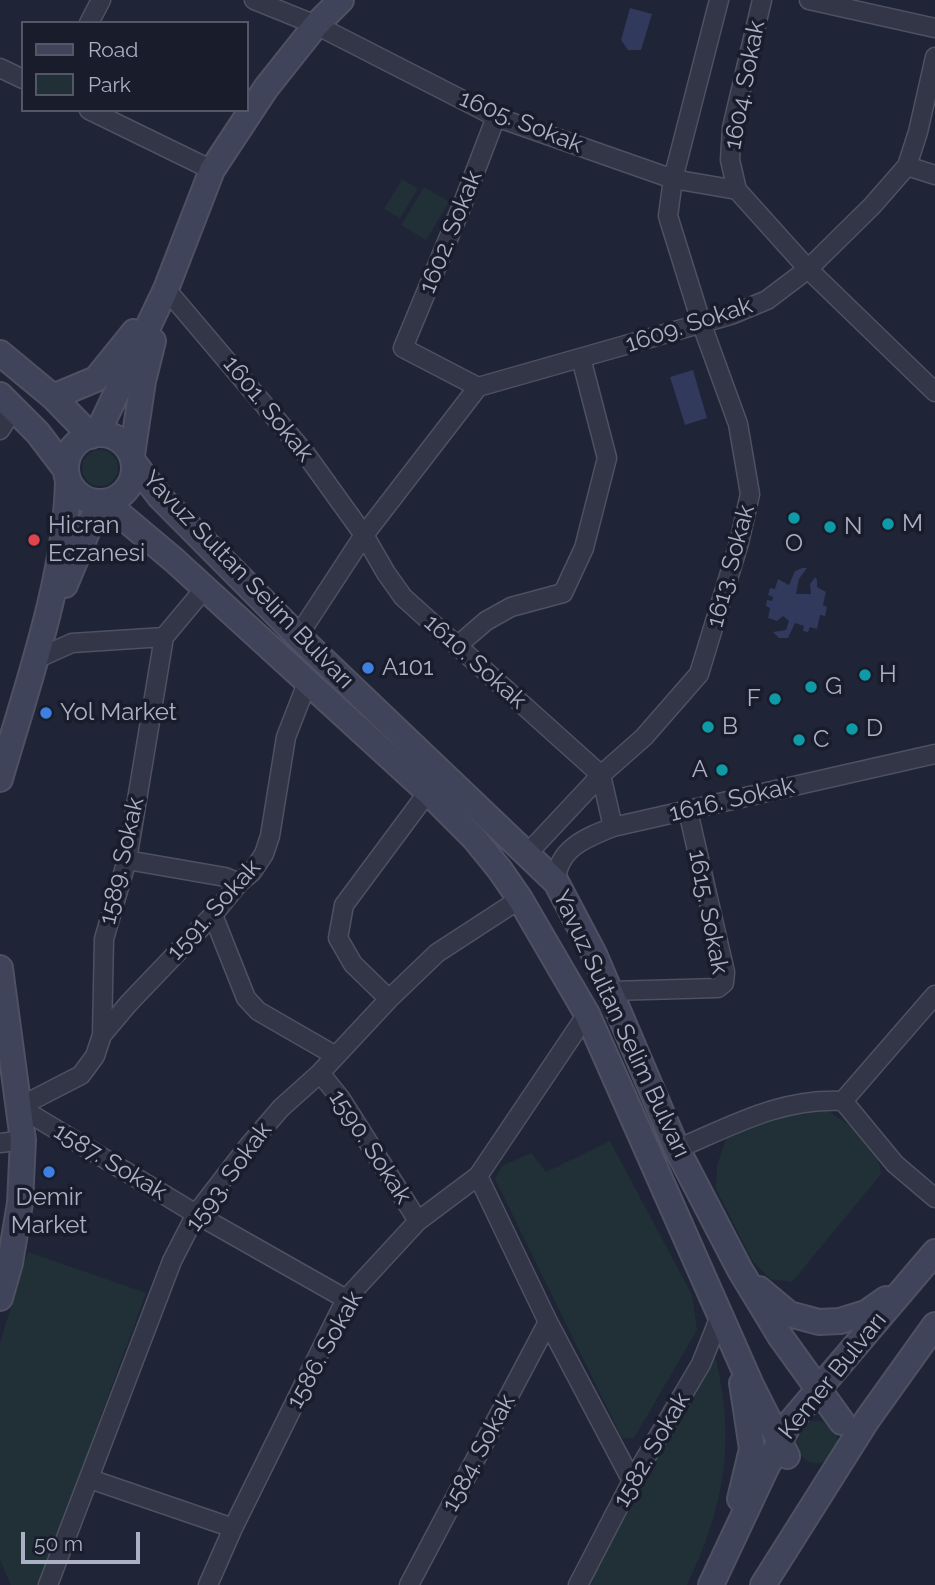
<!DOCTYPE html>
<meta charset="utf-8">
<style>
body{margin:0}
#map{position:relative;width:935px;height:1585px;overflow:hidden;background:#1f2436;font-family:Raleway,sans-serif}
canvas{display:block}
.legend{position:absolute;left:21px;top:21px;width:228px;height:91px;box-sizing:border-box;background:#181c2b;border:2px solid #535768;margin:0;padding:9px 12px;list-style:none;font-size:21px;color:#acb0c4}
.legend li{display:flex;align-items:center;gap:14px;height:35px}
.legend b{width:35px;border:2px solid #535768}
.scale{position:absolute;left:21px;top:1532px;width:119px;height:32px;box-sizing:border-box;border:4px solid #acb0c4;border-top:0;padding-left:9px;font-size:21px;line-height:24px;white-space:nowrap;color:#acb0c4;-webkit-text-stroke:5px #181c2b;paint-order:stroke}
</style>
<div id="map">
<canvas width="935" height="1585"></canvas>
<ul class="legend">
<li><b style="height:9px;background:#40445a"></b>Road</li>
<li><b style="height:19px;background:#213037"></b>Park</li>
</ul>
<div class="scale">50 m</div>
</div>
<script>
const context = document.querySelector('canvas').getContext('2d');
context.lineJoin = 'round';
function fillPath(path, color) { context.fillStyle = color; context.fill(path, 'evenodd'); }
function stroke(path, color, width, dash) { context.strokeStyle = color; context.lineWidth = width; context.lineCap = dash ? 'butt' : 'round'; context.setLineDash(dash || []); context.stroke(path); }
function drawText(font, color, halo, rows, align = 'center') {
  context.font = font + ' Raleway,sans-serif'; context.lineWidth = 7; context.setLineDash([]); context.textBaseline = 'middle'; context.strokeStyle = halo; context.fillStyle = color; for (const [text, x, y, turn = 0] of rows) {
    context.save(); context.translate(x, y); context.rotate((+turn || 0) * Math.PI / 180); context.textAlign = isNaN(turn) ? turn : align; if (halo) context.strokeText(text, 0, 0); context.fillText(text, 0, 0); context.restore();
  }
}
const green = new Path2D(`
 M402,179L418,189L400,218L384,209Z
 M424,187L449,202L426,240L401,225Z
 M82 468a18 18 0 1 1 36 0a18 18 0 1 1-36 0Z
 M824,1108C848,1124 879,1143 881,1174L792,1282L770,1279L752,1260L716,1189L717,1165L726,1139L771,1114Z
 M610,1141L692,1295L697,1330L634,1438H622L495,1179L502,1166L531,1153L546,1172Z
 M28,1252L146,1293L39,1585H11L0,1560V1342Z
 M715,1355C736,1443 725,1504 687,1585H588L640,1486L711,1368Z
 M796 1442a21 21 0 1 1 42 0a21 21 0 1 1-42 0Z`);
const water = new Path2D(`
 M630,8L652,14L641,50H628L621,40Z
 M693,370L707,418L685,425L670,377Z
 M802,568H807L799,579L796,594H811L810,584L815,577L817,580V587L826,592L823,605L827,607L825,616L820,615L817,629L810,627L808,632L803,631L804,626L795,623L788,638H779L773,632L786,630L789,621L783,616L777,621L768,618L770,608L766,606L767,600L772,601L773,597L768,595L770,588L775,589L778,579L789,585L795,571Z`);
const street = new Path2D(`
 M254,0L316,25L496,117L673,179L737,190
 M762,0L732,128L730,160L737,190L808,269L935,392
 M809,0L935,28
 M89,23L101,0
 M0,68L23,79
 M89,110L212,170
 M907,166L935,175
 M166,289L305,453L364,535L386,573L403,597L601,775L613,827
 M478,387L403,348L463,203L496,117
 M0,430L14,408
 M298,636L364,535L478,387L731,315L767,300L808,269L872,206L907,166L918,132L935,57
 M457,646L486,621L511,607L563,593L584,548L607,458L581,358
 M34,660L72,643L164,637
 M528,853L601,775L644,737L699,674L739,543L750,494L738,424L702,325L668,216L673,179L719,0
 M127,860L225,877L239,883
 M556,882C557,849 585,838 613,827L935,754
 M213,915L246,998L258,1011L336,1056
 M610,991L718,988L724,983L725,972L688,811
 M389,999L353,964L338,938L344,905L428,792
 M102,1035L129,1003L213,915L239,883L252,872L264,854L270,836L286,737L307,683
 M320,1073L341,1099L418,1221
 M843,1101L895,1164L935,1198
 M19,1107L81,1075L95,1056L102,1035L104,939L127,860L164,637L205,588
 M19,1107L196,1214L346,1299
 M0,1143L23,1140
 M677,1149C734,1125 780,1098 843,1101L935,995
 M478,1176L548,1322L632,1481
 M90,1479L233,1528
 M48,1585L172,1261L196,1214L250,1144L281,1108L320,1073L389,999L437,953L520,899
 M208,1585L233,1528L346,1299L418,1221L478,1176L587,1014
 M409,1585L548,1322
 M578,1585L632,1481L701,1364L721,1314`);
const secondary = new Path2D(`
 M0,353L53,397L91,436
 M0,395L38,433L66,470
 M53,397L96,379L134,332
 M66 468a34 34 0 1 1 68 0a34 34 0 1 1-68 0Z
 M97,434L166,289L212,170L266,88L316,25L341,0
 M132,455L143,381L153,341
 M135,464L160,497L298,636L556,882L594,954L677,1149L740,1270L780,1336L842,1422
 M105,502L174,560L428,792L474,838L500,870L520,899L587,1014L751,1385L787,1456
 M65,585L99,503
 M0,779C27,686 66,577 68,481
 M0,968L23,1140L20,1203L10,1263L0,1298
 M759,1289L789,1314L819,1322L840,1321L866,1313L886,1299
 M740,1499L752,1449L742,1383
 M711,1585L765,1470L789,1424L935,1252
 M763,1585L867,1420L935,1325`);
const markers = [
 [794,518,7,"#0f9aa8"],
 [888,524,7,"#0f9aa8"],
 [830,527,7,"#0f9aa8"],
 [34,540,7,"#e0444e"],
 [368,668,7,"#3f7fe0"],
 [865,675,7,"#0f9aa8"],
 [811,687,7,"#0f9aa8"],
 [775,699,7,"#0f9aa8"],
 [46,713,7,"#3f7fe0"],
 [708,727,7,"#0f9aa8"],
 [852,729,7,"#0f9aa8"],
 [799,740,7,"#0f9aa8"],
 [722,770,7,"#0f9aa8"],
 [49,1172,7,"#3f7fe0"]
];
const streetNames = [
 ["1604. Sokak",745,85,-79],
 ["1605. Sokak",521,122,22],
 ["1602. Sokak",451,232,-68],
 ["1609. Sokak",689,325,-18],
 ["1601. Sokak",268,409,51],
 ["1613. Sokak",731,566,-75],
 ["Yavuz Sultan Selim Bulvarı",248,580,46],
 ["1610. Sokak",475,662,42],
 ["1616. Sokak",732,800,-13],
 ["1589. Sokak",122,861,-77],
 ["1591. Sokak",214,910,-48],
 ["1615. Sokak",708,912,79],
 ["Yavuz Sultan Selim Bulvarı",621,1024,65],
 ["1590. Sokak",370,1147,57],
 ["1587. Sokak",110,1162,31],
 ["1593. Sokak",229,1177,-54],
 ["1586. Sokak",325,1350,-61],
 ["Kemer Bulvarı",833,1376,-51],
 ["1582. Sokak",652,1450,-60],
 ["1584. Sokak",479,1453,-62]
];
const poiNames = [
 ["M",902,524],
 ["Hicran",48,526],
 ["Eczanesi",48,554],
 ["N",844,527],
 ["O",794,544,"center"],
 ["A101",382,668],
 ["H",879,675],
 ["G",825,687],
 ["F",761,699,"right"],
 ["Yol Market",60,713],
 ["B",722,727],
 ["D",866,729],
 ["C",813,740],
 ["A",708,770,"right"],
 ["Demir",49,1198,"center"],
 ["Market",49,1226,"center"]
];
fillPath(green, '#213037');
fillPath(water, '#31395c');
stroke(street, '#4d5162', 21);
stroke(secondary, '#4d5162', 28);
stroke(street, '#333647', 18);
stroke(secondary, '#40445a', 24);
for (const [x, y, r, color] of markers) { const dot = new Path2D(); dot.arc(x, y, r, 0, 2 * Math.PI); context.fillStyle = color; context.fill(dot); stroke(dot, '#181c2b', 2.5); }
drawText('24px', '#acb0c4', '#181c2b', streetNames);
drawText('24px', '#acb0c4', '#181c2b', poiNames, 'left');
</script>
